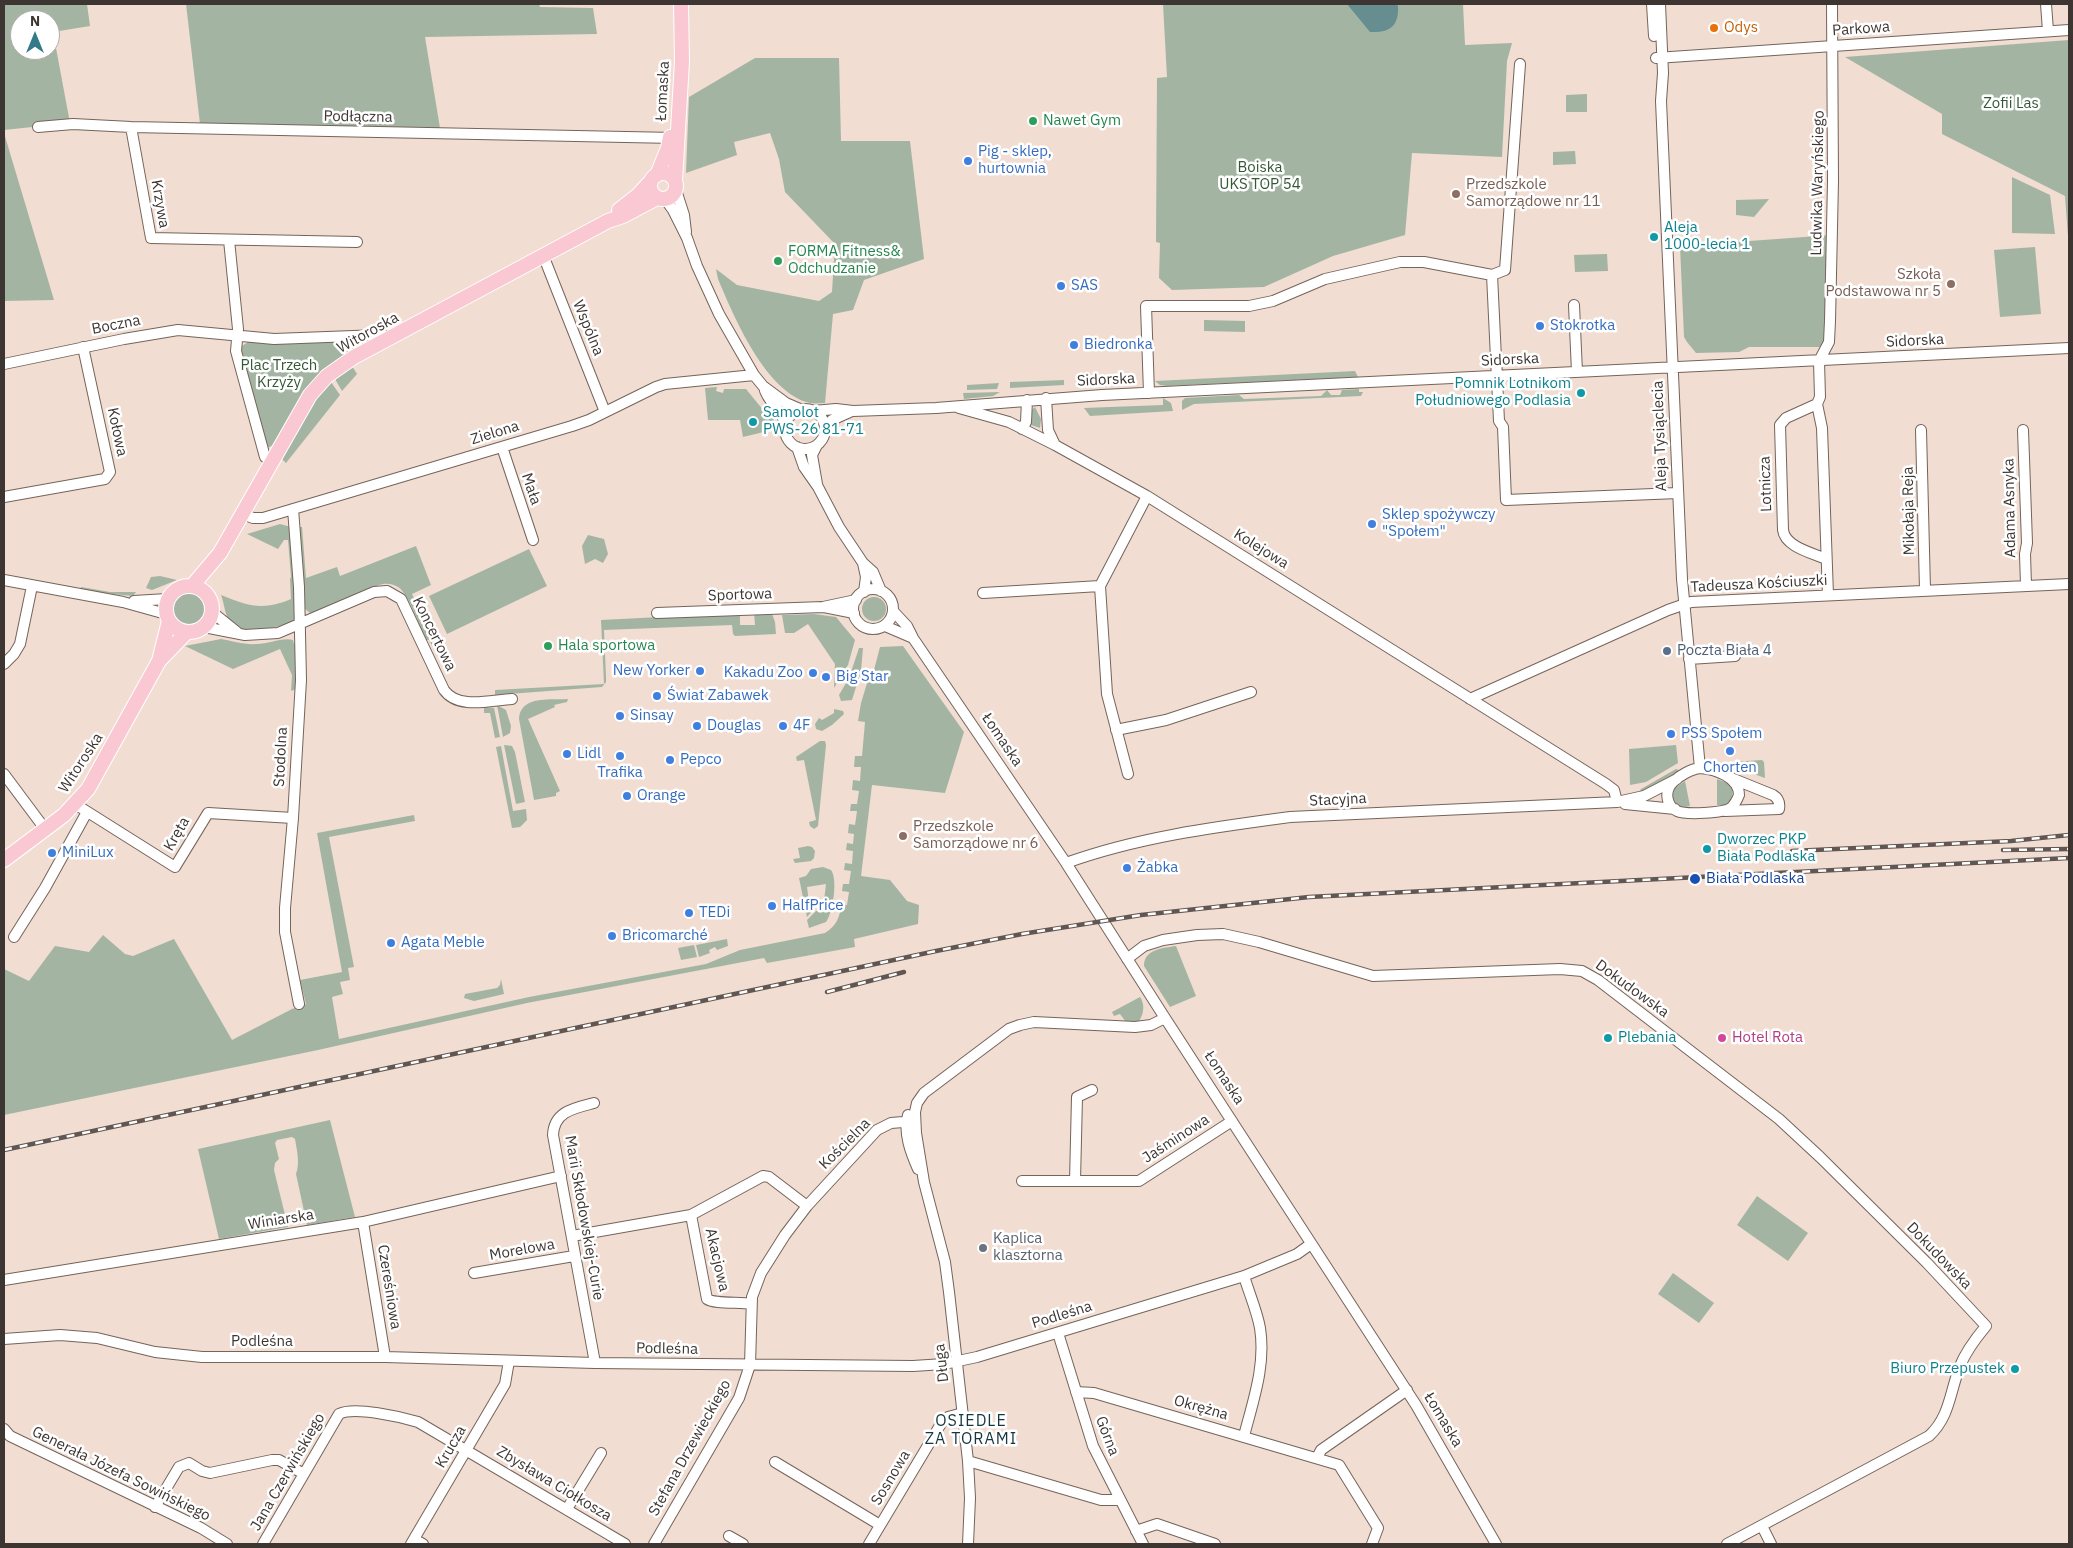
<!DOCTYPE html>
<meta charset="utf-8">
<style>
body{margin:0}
#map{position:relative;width:2073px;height:1548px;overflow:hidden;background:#f1ddd2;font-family:"IBM Plex Sans",sans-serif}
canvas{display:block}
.frame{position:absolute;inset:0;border:5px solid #3d3531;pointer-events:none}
.north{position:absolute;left:10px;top:10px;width:50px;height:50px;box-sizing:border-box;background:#fff;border:1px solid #b1aead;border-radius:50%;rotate:0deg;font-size:14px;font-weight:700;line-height:20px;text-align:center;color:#3d3531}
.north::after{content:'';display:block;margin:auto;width:18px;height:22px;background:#357a88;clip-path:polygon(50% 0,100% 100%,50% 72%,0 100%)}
</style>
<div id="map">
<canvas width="2073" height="1548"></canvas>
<div class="frame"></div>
<div class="north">N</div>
</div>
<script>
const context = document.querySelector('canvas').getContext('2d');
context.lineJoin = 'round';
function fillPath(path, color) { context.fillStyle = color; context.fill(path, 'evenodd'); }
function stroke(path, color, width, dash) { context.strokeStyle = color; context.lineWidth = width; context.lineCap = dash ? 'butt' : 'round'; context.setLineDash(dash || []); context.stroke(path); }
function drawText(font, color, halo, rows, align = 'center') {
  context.font = font + ' "IBM Plex Sans",sans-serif'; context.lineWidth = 5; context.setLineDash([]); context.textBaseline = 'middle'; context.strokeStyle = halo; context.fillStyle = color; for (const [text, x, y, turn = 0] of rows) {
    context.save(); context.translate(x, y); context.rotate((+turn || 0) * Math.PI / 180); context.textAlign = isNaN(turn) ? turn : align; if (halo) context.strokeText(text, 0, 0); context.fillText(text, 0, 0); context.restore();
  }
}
const green = new Path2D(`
 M4,4H87L90,26L53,32L70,123L4,130ZM20,20H50V50H20Z
 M186,4H539L540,7L593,8L597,34L425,37L440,128L200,124Z
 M1163,4H1463L1465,45L1512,43L1507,61L1502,157L1412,153L1405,235L1333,256L1264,287L1172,290L1159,278L1160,243L1156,242L1157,78L1167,77Z
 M2069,40V250L2065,196L1942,134V114L1845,57Z
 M755,58H839L841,141H910L924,259L864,280L853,310L833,314L825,403C820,403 815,404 810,403C766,393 734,317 718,279L716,269L737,285L819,301L832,292L835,244L785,192L779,159L770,133L734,142L737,155L686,173L689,97Z
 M1587,94V112H1566V95Z
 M4,133L54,300L4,301Z
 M1575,151L1576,164L1553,165V152Z
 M2012,177L2050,195L2055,234L2012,233Z
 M1769,199L1754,217L1736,215V200Z
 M1832,235L1829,342L1819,347H1749L1739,352L1696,353L1687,342L1684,337L1680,246Z
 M2035,247L2041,314L2000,317L1994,250Z
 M1607,254L1608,271L1575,272L1574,255Z
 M1204,320L1245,321V332L1204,331Z
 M370,339L371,341L350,354L276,444L267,448L239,348L248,342L298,343Z
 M352,366L357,374L342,391L335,379Z
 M1355,371L1358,377L1167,386L1160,385L1155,381Z
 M1064,380V385L1010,388V382Z
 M331,382L340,395L286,463L281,458L310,407Z
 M999,383L997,389L967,390V385Z
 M717,387L716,391L723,393L724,389H746L764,411L773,417L776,429L743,437L740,420H708L705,388Z
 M1359,389V392H1363L1361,396L1194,404L1182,410V401L1185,398L1239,395L1244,399L1321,396L1327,390L1331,395H1340L1342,390Z
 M1000,392L993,396L964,399L963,393Z
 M1163,398L1171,403L1173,411L1090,416L1084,408L1163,405Z
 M1035,407L1041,419L1040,428L1031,425C1029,419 1030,410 1035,407Z
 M280,524L291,527L297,616L295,621C278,627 245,638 230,622C225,616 224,602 221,595C248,606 263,611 291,599L290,579L291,577L288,540H284L278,549L247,534Z
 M298,527H302L306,578L337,567L340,576L416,546L431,585L412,594L439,649H434L429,640H426C420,628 409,594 398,587C391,583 386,583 379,585L317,612L310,613L304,608Z
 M588,535L604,539L608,554L603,563L595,559L585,564L582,546Z
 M529,549L547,586L447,634L429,596Z
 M160,576L177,580L152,590L146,588L151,577Z
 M81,587L110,592H136L133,596L81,591Z
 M171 609a17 17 0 1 1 34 0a17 17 0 1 1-34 0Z
 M862 609a12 12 0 1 1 24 0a12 12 0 1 1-24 0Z
 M771,611L775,622L776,634L735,636L733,634L732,625L604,630L606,677V682L602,687L495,695V690L604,684L601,620L740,613V625H755L754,612Z
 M814,614L836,617L855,640L848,665L834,688L835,664L808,624L794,633H785L782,615Z
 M221,639C233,641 244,645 257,644C268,644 283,637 293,640L294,644H297L296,689L291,691L292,675L280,649L233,669L185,646Z
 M903,646L964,732L945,793L872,785L861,876L890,880L907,901L919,905L918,924L854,939L855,947L767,963L764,958L527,1003L318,1050L4,1115V969L29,981L55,946L89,952L103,935L125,954L133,956L174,939L232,1040L292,1009L306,1004L300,980L342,972L317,833L414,815L415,821L329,837L354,967L348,968L350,980L340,982L343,994L332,997L339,1039L529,997L706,964L740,950L825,933C836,926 840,918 841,904L847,905L849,892L842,891L843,884H849L851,871L844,870L845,863L852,864L853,851L846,850L847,843L853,844L854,834L848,833L849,824L855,825L857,811H850L851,804H857L859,791L852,790L853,780L860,781L861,767H854L855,756H862L865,722L858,721L861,703L871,670H874L880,647Z
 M859,648H863L861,671L852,700L841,701L839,695L849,678Z
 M568,699L567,702L554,705L555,707L528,719L560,791L556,793V796L534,800L519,719C520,695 551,700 568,699Z
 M497,705L506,710L511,726L510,733L503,737Z
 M484,707L494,708L500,737L495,738L490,713H484Z
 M834,709L843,711L844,714L832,725L822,731L816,729L815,724L819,718L822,720L834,713Z
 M820,741H825L826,745L818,826L814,829L810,826L809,822L816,820L804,760L797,761L796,757Z
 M504,745L512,746L515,752L525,802L516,804Z
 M1676,745L1678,763L1646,782L1630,785L1629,749Z
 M501,746L513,811L526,809L527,820L520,827L512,828L496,747Z
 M1762,760L1764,762L1765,778L1732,766L1731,762Z
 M1676,769L1682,771L1649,791L1639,792L1641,789Z
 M1717,779L1728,783L1733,790L1731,801L1723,806L1717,805Z
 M1685,781L1690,806L1684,807L1676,805L1672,798L1675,788Z
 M808,846L812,847L815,851L814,858L811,861L795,863L793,859L800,858L798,848Z
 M823,867L831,870C838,879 833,913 826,922L809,928L807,920L816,911L823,910L826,884L807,887L809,903L814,909L807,917L799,878L806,876L811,869Z
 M727,939L728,946L717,950L715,947L709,950L710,953L699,957L696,945Z
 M694,945L697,957L681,960L678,948Z
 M1176,946L1196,996L1170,1007L1144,966C1144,949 1163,948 1176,946Z
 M501,979L504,994L474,1001L464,998L465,994L497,988L500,985Z
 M1140,997C1145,1004 1144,1014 1139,1021L1126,1022L1120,1014L1114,1016L1112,1012Z
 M330,1120L355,1217L307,1225L296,1174C300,1163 297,1151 295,1139L292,1137L277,1140L275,1143L279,1159L275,1163L274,1170L288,1227L219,1239L198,1149Z
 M1757,1196L1808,1233L1788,1261L1737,1225Z
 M1673,1273L1714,1303L1699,1323L1658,1294Z`);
const water = new Path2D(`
 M1347,4H1396L1398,6C1399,26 1390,33 1370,32Z`);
const minor = new Path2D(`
 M1652,4L1654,36
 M1660,4L1663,73L1661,101L1682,579L1700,768
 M2046,4L2048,31
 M1656,58L2069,30
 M1520,64L1505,270L1492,275L1499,421L1503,427L1506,500L1678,493
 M38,127L73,124L131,127L675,138
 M131,127L151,238L357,242
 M676,190L684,215L686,232
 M665,199L673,210L687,238L697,266L719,314L754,375L763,386L786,403L800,409
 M229,240L238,329L236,351L265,457L272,461
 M543,255L605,412
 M1574,305L1577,372
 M1819,361L1829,342L1830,321L1833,181L1832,4
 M1819,361L1820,397L1817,404L1822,428L1828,595
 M4,364L124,339L178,330L274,339L380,335L392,337
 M764,387C767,403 784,409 785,426
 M1149,393L1146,306H1249L1273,301L1325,279L1400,262H1424L1492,275
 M1046,398L1048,430L1055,445
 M1817,404L1786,418L1780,425L1783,530C1785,547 1813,553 1826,559
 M959,408L1009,422L1055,445L1147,496L1606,784L1614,790L1617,802
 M785 429a20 20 0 1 1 40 0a20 20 0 1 1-40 0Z
 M813,411L836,409L853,411L936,408L1102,395L2069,348
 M825,428L832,420L852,411
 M1022,429L1026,422L1027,400
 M1921,430L1925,590
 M2023,430L2027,543L2025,554L2026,585
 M817,445L812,455L817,484
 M502,447L533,540
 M797,447L804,467L818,487L839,527L863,563L873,572L881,591
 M4,497L105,479L110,472L83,347
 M293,509L299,587L301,680L293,818L285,908V932L299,1004
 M243,514L253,518H263L572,426L589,420L656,387L665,384L754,375
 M863,563L866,577L864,592
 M4,580L123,602L166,614
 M853 609a20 20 0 1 1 40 0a20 20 0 1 1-40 0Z
 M983,593L1100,586
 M134,601L167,599
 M824,607L854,613
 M893,611L907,626L913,638L1066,863L1165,1018L1416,1405L1496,1544
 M212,612L238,633
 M657,613L823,607L856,600
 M885,626L913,638
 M204,627L245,635L278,633L374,592L387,591L401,599L444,690C458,710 491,700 512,699
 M1689,659L1735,656
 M4,664L14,654L20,644L32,586
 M1470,699L1668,610L1691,602L2069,584
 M1116,730L1166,720L1251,692
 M1700,768C1715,769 1739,777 1739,795C1737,800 1735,804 1731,808C1723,813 1686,815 1677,811C1666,806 1664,791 1673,782C1679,776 1691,769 1700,768Z
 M4,774L45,829
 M1128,774L1107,694L1100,586L1147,496
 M75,804L175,867L208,813L293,818
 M1625,804L1675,809
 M1725,811L1779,809C1780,803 1778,798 1773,795L1731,778
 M1066,863C1138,837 1215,827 1290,817L1617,802L1644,796L1677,779
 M14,937L45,888L87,812
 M1127,959L1144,946L1163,940L1197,935L1223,934L1259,942L1373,976L1560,969L1582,971L1598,980L1779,1119L1820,1157L1927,1263L1986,1326C1976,1338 1966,1351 1960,1366C1950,1391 1950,1417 1929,1436L1727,1544
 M594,1103C575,1108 554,1111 553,1135L595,1363
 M908,1115C903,1133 911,1153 918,1169
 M1022,1181H1139L1232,1121
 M1075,1181L1077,1097L1092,1090
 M691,1215L707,1299C714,1304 740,1302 751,1304
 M363,1222L385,1357
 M572,1236L691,1215L763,1176L769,1177L807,1206
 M474,1273L574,1256
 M1244,1276C1249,1293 1257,1311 1260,1328C1266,1365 1253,1401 1244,1436
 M4,1280L363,1222L561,1176
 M1058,1333L1093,1446L1143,1544
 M4,1339L60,1335L97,1338L155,1352L202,1357H385L595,1363L913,1366L944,1364L977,1357L1244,1276L1297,1254L1311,1244
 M1076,1392L1094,1393L1339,1465L1378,1528L1372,1544
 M4,1429L10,1436L201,1528L227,1544
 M1317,1458L1321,1450L1407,1390
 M968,1461L1101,1500H1120
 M775,1462L880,1525
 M155,1507L179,1467L189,1463L202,1471L210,1473L272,1460H279L304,1474
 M567,1509L601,1453
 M1762,1526L1771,1544
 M1136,1531L1157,1524L1215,1544
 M729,1536L743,1544
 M414,1539L423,1544
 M263,1544L339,1414C354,1406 401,1417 418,1422L625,1544
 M411,1544L505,1384L509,1361
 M654,1544L739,1398L750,1365L752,1297L761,1273L785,1235L807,1206L877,1130L891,1123L915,1121
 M869,1544L942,1422L948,1417L963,1413
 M968,1544L970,1498L968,1461L949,1292L945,1262L924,1182L916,1133L915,1112L917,1103L924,1093L1009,1029L1020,1025L1034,1022L1135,1027L1151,1025L1165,1018`);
const major = new Path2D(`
 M650 186a13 13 0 1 1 26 0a13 13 0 1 1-26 0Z
 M657,175L668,148L670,137
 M675,181L682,61L681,4
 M619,210L638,195L650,182
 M166 609a23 23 0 1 1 46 0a23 23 0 1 1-46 0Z
 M192,586L220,553L310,395L327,376L354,357L608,221L623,216L657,198
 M161,659L187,632
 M4,860L64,815L88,789L159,661L169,621`);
const rail = new Path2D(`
 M2003,850L2069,849
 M1792,851L2011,841L2069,835
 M827,992L904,972
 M4,1150L936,951L1022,934L1141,915L1309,897L2069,858`);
const markers = [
 [1714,28,5,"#e8710a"],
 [1033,121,5,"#2e9e5b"],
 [968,161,5,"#3f7fe0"],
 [1456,194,5,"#8d6e63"],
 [1654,237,5,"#0f9aa8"],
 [778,261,5,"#2e9e5b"],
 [1951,284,5,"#8d6e63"],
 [1061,286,5,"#3f7fe0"],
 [1540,326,5,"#3f7fe0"],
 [1074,345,5,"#3f7fe0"],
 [1581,393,5,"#0f9aa8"],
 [753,422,5,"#0f9aa8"],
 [1372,524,5,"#3f7fe0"],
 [548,646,5,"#2e9e5b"],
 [1667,651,5,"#5c6f8a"],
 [700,671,5,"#3f7fe0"],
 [813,673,5,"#3f7fe0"],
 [826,677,5,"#3f7fe0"],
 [657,696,5,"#3f7fe0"],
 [620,716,5,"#3f7fe0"],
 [697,726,5,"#3f7fe0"],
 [783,726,5,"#3f7fe0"],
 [1671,734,5,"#3f7fe0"],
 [1730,751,5,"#3f7fe0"],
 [567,754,5,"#3f7fe0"],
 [620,756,5,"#3f7fe0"],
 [670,760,5,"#3f7fe0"],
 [627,796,5,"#3f7fe0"],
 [903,836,5,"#8d6e63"],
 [1707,849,5,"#0f9aa8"],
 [52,853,5,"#3f7fe0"],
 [1127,868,5,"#3f7fe0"],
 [1695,879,6,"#1a4fb4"],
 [772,906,5,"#3f7fe0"],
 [689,913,5,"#3f7fe0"],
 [612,936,5,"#3f7fe0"],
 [391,943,5,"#3f7fe0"],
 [1608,1038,5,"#0f9aa8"],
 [1722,1038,5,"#d1479c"],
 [983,1248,5,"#6b7280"],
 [2015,1369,5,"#0f9aa8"]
];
const foodNames = [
 ["Odys",1724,28]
];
const streetNames = [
 ["Parkowa",1861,29,-4],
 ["Łomaska",663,91,-87],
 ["Podłączna",358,117,1],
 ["Ludwika Waryńskiego",1818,183,-89],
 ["Krzywa",160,204,80],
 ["Boczna",116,325,-11],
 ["Wspólna",588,328,68],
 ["Witoroska",368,333,-29],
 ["Sidorska",1915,341,-3],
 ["Sidorska",1510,360,-3],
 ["Sidorska",1106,380,-3],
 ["Kołowa",117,432,78],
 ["Zielona",495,433,-17],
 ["Aleja Tysiąclecia",1660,436,-92],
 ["Lotnicza",1766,484,-92],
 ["Mała",531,489,71],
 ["Adama Asnyka",2010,508,-91],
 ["Mikołaja Reja",1909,511,-91],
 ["Kolejowa",1261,549,32],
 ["Tadeusza Kościuszki",1759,584,-3],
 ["Sportowa",740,595,-2],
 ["Koncertowa",434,634,64],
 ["Łomaska",1002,740,56],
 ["Stodolna",281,757,-87],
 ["Witoroska",81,763,-57],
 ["Stacyjna",1338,800,-3],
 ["Kręta",177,834,-60],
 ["Dokudowska",1632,989,36],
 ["Łomaska",1224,1078,57],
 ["Jaśminowa",1176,1139,-33],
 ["Kościelna",845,1144,-45],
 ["Marii Skłodowskiej-Curie",584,1218,80],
 ["Winiarska",281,1220,-9],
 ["Morelowa",522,1250,-10],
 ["Dokudowska",1939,1256,46],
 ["Akacjowa",717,1260,77],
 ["Czereśniowa",389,1287,81],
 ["Podleśna",1062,1315,-17],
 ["Podleśna",262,1342],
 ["Podleśna",667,1349,1],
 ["Długa",942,1363,-96],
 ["Okrężna",1201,1408,16],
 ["Łomaska",1443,1420,59],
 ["Górna",1107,1436,69],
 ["Krucza",451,1447,-60],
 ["Stefana Drzewieckiego",690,1448,-61],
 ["Jana Czerwińskiego",288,1472,-60],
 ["Generała Józefa Sowińskiego",121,1474,26],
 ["Sosnowa",891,1478,-59],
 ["Zbysława Ciołkosza",554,1484,31]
];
const parkNames = [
 ["Zofii Las",2011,104],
 ["Boiska",1260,168],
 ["UKS TOP 54",1260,185],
 ["Plac Trzech",279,366],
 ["Krzyży",279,383]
];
const leisureNames = [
 ["Nawet Gym",1043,121],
 ["FORMA Fitness&",788,252],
 ["Odchudzanie",788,269],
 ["Hala sportowa",558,646]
];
const shopNames = [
 ["Pig - sklep,",978,152],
 ["hurtownia",978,169],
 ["SAS",1071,286],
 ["Stokrotka",1550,326],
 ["Biedronka",1084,345],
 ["Sklep spożywczy",1382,515],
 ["\"Społem\"",1382,532],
 ["New Yorker",690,671,"right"],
 ["Kakadu Zoo",803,673,"right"],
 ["Big Star",836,677],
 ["Świat Zabawek",667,696],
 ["Sinsay",630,716],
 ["Douglas",707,726],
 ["4F",793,726],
 ["PSS Społem",1681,734],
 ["Lidl",577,754],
 ["Pepco",680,760],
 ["Chorten",1730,768,"center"],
 ["Trafika",620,773,"center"],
 ["Orange",637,796],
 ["MiniLux",62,853],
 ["Żabka",1137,868],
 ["HalfPrice",782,906],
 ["TEDi",699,913],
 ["Bricomarché",622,936],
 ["Agata Meble",401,943]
];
const educationNames = [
 ["Przedszkole",1466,185],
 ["Samorządowe nr 11",1466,202],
 ["Szkoła",1941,275,"right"],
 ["Podstawowa nr 5",1941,292,"right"],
 ["Przedszkole",913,827],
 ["Samorządowe nr 6",913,844]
];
const cultureNames = [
 ["Aleja",1664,228],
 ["1000-lecia 1",1664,245],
 ["Pomnik Lotnikom",1571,384,"right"],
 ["Południowego Podlasia",1571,401,"right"],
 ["Samolot",763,413],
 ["PWS-26 81-71",763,430],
 ["Dworzec PKP",1717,840],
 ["Biała Podlaska",1717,857],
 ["Plebania",1618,1038],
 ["Biuro Przepustek",2005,1369,"right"]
];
const serviceNames = [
 ["Poczta Biała 4",1677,651]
];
const transitNames = [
 ["Biała Podlaska",1706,879]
];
const hotelNames = [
 ["Hotel Rota",1732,1038]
];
const worshipNames = [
 ["Kaplica",993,1239],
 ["klasztorna",993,1256]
];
const neighbourhoodNames = [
 ["OSIEDLE",971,1421],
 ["ZA TORAMI",971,1439]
];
fillPath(green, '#a3b5a2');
fillPath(water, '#668e91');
stroke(minor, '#75645a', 12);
stroke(major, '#fff', 16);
stroke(minor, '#fff', 10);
stroke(major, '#fac8d3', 14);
stroke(rail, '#615651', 4.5);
stroke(rail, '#fff', 2.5, [8]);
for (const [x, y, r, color] of markers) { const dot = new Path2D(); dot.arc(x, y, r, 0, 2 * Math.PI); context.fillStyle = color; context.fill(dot); stroke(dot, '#fff', 2); }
drawText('15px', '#c56008', '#fff', foodNames, 'left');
drawText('15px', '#3d3531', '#fff', streetNames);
drawText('15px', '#335833', '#fff', parkNames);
drawText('15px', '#27864d', '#fff', leisureNames, 'left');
drawText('15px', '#366cbe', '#fff', shopNames, 'left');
drawText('15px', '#785e54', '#fff', educationNames, 'left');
drawText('15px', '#0d838f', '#fff', cultureNames, 'left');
drawText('15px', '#4e5e75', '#fff', serviceNames, 'left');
drawText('15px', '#164399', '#fff', transitNames, 'left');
drawText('15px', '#b23c85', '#fff', hotelNames, 'left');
drawText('15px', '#5b616d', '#fff', worshipNames, 'left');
context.letterSpacing = '1px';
drawText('16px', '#16373e', '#fff', neighbourhoodNames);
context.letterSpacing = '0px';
</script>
